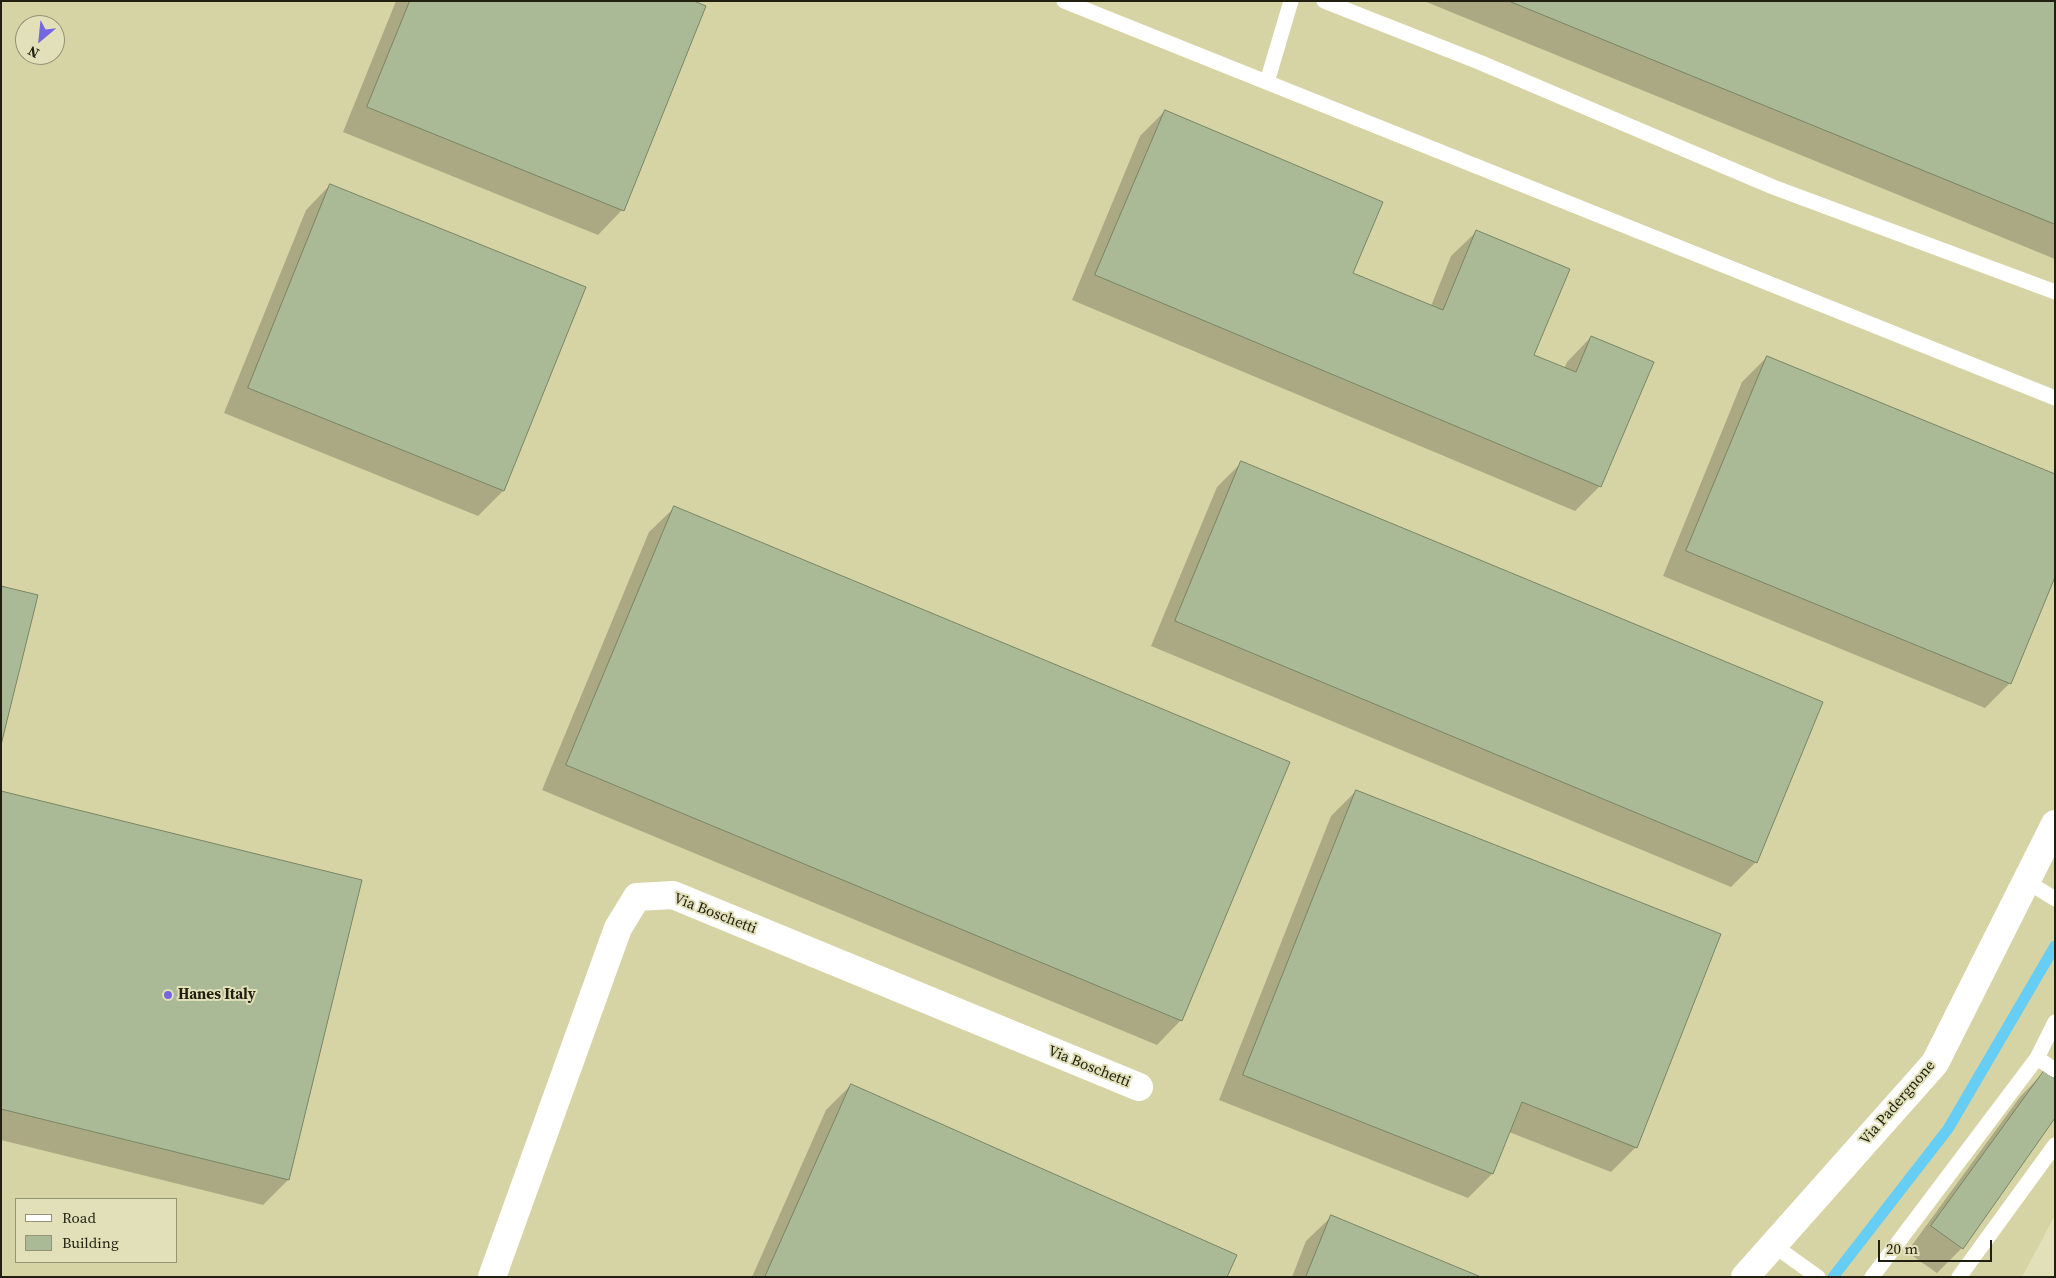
<!DOCTYPE html>
<style>
body{margin:0}
#map{position:relative;width:2056px;height:1278px;overflow:hidden;background:#e1e0b8;font-family:"Source Serif 4",serif}
canvas{display:block}
.frame{position:absolute;inset:0;border:2px solid #201f10;pointer-events:none}
.legend{position:absolute;left:15px;top:1198px;width:162px;height:65px;box-sizing:border-box;background:#e1e0b8;border:1px solid #949375;margin:0;padding:6px 9px;list-style:none;font-size:15px;color:#201f10}
.legend li{display:flex;align-items:center;gap:10px;height:25px}
.legend b{width:25px;border:1px solid #949375}
.north{position:absolute;left:15px;top:15px;width:50px;height:50px;box-sizing:border-box;background:#e1e0b8;border:1px solid #949375;border-radius:50%;rotate:208deg;font-size:14px;font-weight:700;line-height:20px;text-align:center;color:#201f10}
.north::after{content:'';display:block;margin:auto;width:18px;height:22px;background:#7766e1;clip-path:polygon(50% 0,100% 100%,50% 72%,0 100%)}
.scale{position:absolute;left:1878px;top:1240px;width:114px;height:22px;box-sizing:border-box;border:2px solid #201f10;border-top:0;padding-left:6px;font-size:15px;line-height:18px;white-space:nowrap;color:#201f10;-webkit-text-stroke:4px #e1e0b8;paint-order:stroke}
</style>
<div id="map">
<canvas width="2056" height="1278"></canvas>
<div class="frame"></div>
<ul class="legend">
<li><b style="height:6px;background:#fff"></b>Road</li>
<li><b style="height:14px;background:#abba96"></b>Building</li>
</ul>
<div class="north">N</div>
<div class="scale">20 m</div>
</div>
<script>
const context = document.querySelector('canvas').getContext('2d');
context.lineJoin = 'round';
function fillPath(path, color) { context.fillStyle = color; context.fill(path, 'evenodd'); }
function stroke(path, color, width, dash) { context.strokeStyle = color; context.lineWidth = width; context.lineCap = dash ? 'butt' : 'round'; context.setLineDash(dash || []); context.stroke(path); }
function drawText(font, color, halo, rows, align = 'center') {
  context.font = font + ' "Source Serif 4",serif'; context.lineWidth = 4; context.setLineDash([]); context.textBaseline = 'middle'; context.strokeStyle = halo; context.fillStyle = color; for (const [text, x, y, turn = 0] of rows) {
    context.save(); context.translate(x, y); context.rotate((+turn || 0) * Math.PI / 180); context.textAlign = isNaN(turn) ? turn : align; if (halo) context.strokeText(text, 0, 0); context.fillText(text, 0, 0); context.restore();
  }
}
const built = new Path2D(`
 M1,1H2055V1215L2022,1277H1ZM25,25H55V55H25ZM16,1199H176V1262H16Z`);
const shadow = new Path2D(`
 M396,1H690L622,210L598,235L343,132Z
 M1424,1H2055V259Z
 M1165,111L1352,274L1431,306L1451,256L1476,232L1533,355L1564,369L1567,362L1591,337L1600,486L1575,511L1072,300L1140,136Z
 M330,185L585,288L503,491L478,516L224,413L306,210Z
 M1767,357L2055,574L2010,683L1985,708L1663,576L1742,382Z
 M1242,462L1756,862L1731,887L1151,646L1217,487Z
 M674,508L1181,1020L1157,1045L542,790L649,532Z
 M1356,791L1636,1147L1611,1172L1509,1132L1492,1174L1468,1198L1219,1100L1331,816Z
 M1,792L288,1180L263,1205L1,1140Z
 M2044,1072L2055,1116L1962,1248L1937,1273L1907,1252L2020,1097Z
 M851,1085L1226,1277H752L826,1110Z
 M1331,1217L1478,1277H1292L1306,1241Z`);
const stream = new Path2D(`
 M1833,1277L1948,1129L2055,946`);
const building = new Path2D(`
 M410,1H694L706,6L624,211L367,107Z
 M1509,1H2055V224Z
 M1165,110L1383,202L1353,273L1443,310L1476,230L1570,269L1534,355L1576,372L1591,336L1654,362L1601,487L1095,275Z
 M330,184L586,287L504,491L248,388Z
 M1767,356L2055,474V577L2011,684L1686,551Z
 M1241,461L1823,702L1757,863L1175,621Z
 M674,506L1290,762L1182,1021L566,765Z
 M1,586L38,595L1,745Z
 M1356,790L1721,934L1637,1148L1522,1102L1493,1174L1243,1075Z
 M1,791L362,880L289,1180L1,1109Z
 M2044,1071L2055,1079V1118L1963,1249L1931,1226Z
 M851,1084L1237,1255L1227,1277H765Z
 M1331,1215L1481,1277H1306Z`);
const service = new Path2D(`
 M1064,1L2055,398
 M1324,1L1479,62L1773,187L2055,292
 M1267,82L1291,1
 M2026,881L2055,899
 M2037,1058L2055,1070
 M1773,1245L1818,1277
 M1872,1277L2037,1058L2055,1022
 M1959,1277L2055,1145`);
const minor = new Path2D(`
 M492,1277L618,928L637,897L673,895L1139,1087`);
const tertiary = new Path2D(`
 M1745,1277L1935,1063L2055,824`);
const markers = [
 [168,995,5,"#7766e1"]
];
const streetNames = [
 ["Via Boschetti",715,914,21],
 ["Via Boschetti",1089,1067,22],
 ["Via Padergnone",1898,1103,-49]
];
const poiNames = [
 ["Hanes Italy",178,995]
];
fillPath(built, '#d6d4a4');
fillPath(shadow, '#0003');
stroke(stream, '#66cdf5', 11);
fillPath(building, '#abba96');
stroke(building, '#798664', 1);
stroke(service, '#fff', 15);
stroke(minor, '#fff', 28);
stroke(tertiary, '#fff', 28);
for (const [x, y, r, color] of markers) { const dot = new Path2D(); dot.arc(x, y, r, 0, 2 * Math.PI); context.fillStyle = color; context.fill(dot); stroke(dot, '#e1e0b8', 2); }
drawText('15px', '#201f10', '#e1e0b8', streetNames);
drawText('bold 15px', '#201f10', '#e1e0b8', poiNames, 'left');
</script>
